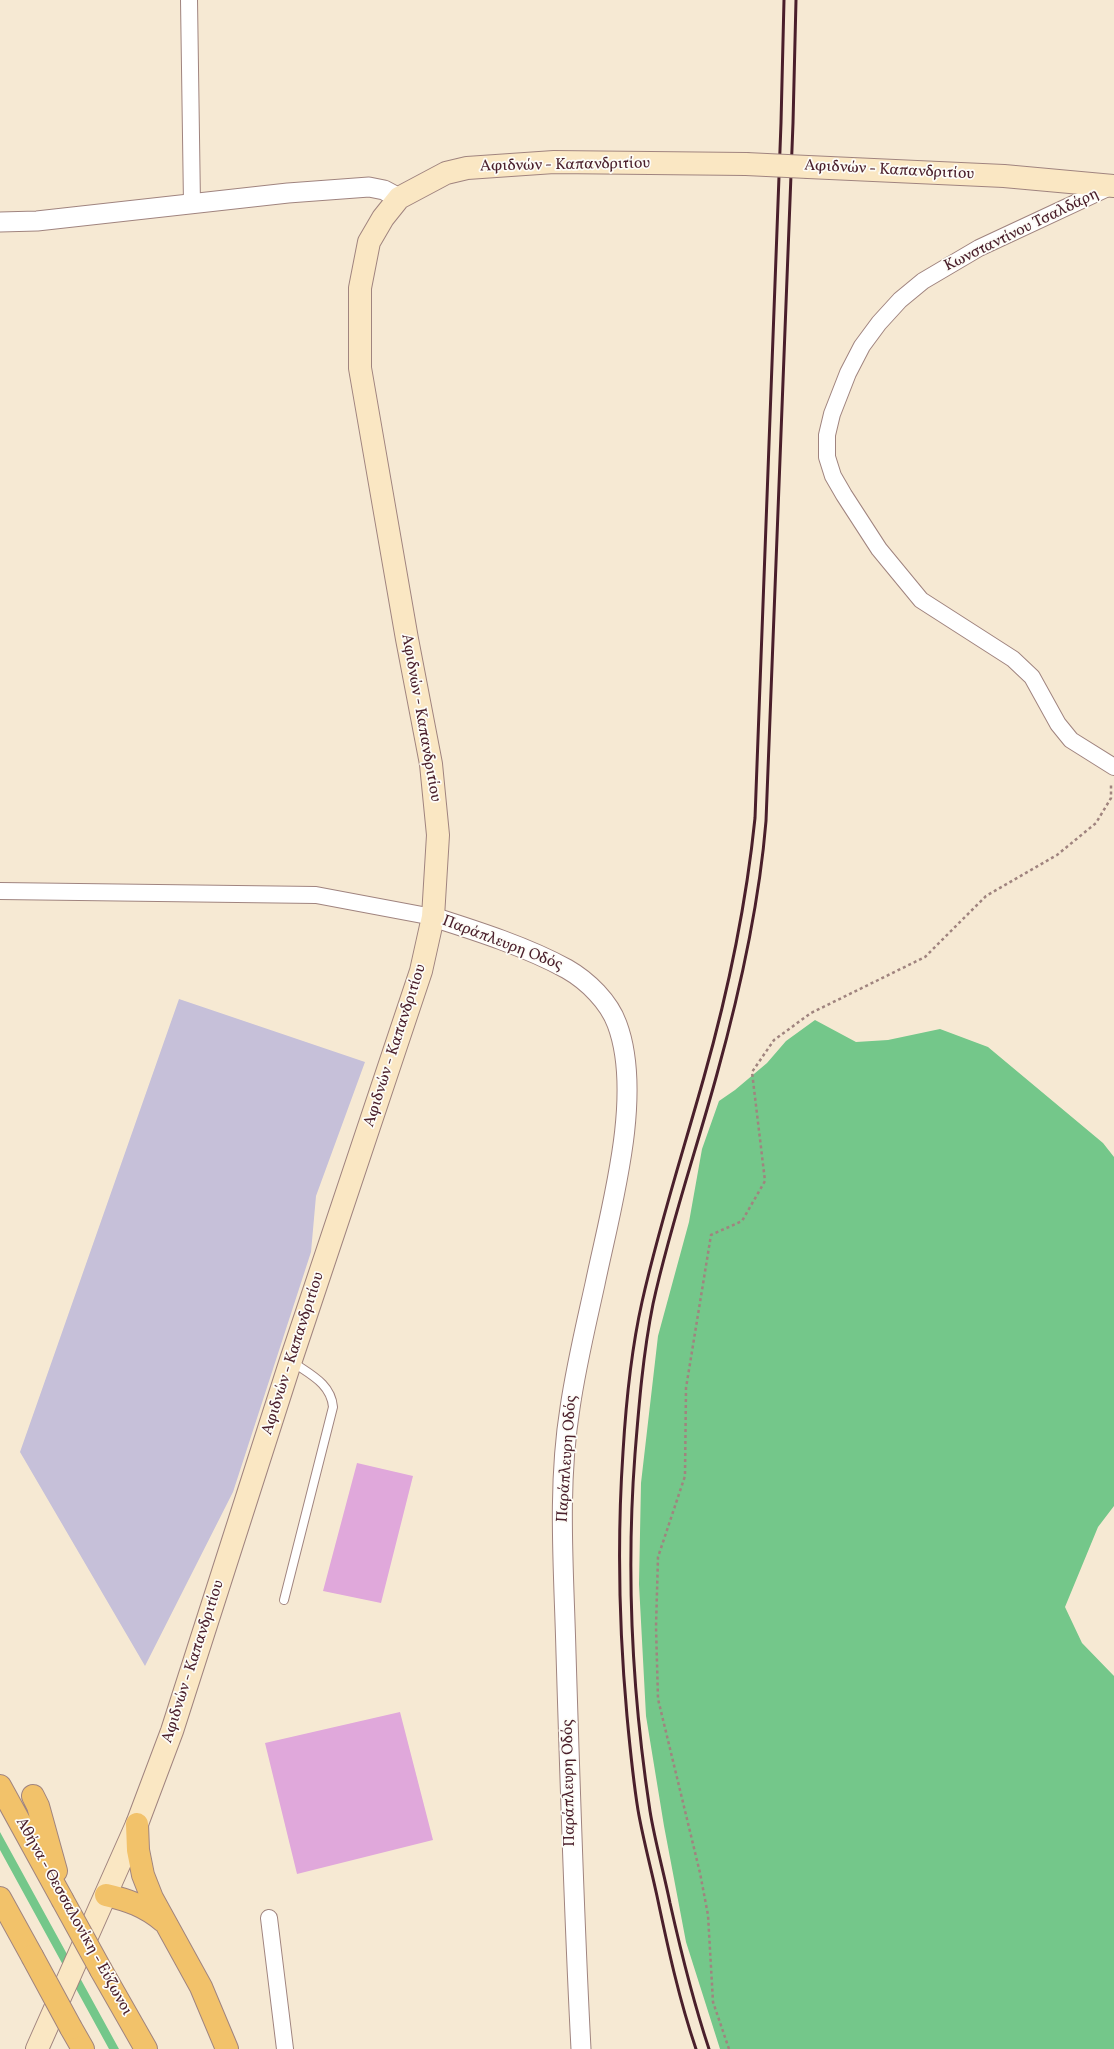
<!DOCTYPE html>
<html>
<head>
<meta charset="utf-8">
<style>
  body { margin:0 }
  canvas { display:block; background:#f6e9d3 }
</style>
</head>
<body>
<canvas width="1114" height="2049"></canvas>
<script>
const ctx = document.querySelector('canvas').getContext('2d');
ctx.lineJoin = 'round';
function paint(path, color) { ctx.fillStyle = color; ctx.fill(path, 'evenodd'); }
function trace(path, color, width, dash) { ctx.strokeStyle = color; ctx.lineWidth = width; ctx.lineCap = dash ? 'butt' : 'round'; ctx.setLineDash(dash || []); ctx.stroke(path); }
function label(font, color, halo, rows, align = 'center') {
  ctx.font = font + ' Vollkorn,serif'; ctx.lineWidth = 3.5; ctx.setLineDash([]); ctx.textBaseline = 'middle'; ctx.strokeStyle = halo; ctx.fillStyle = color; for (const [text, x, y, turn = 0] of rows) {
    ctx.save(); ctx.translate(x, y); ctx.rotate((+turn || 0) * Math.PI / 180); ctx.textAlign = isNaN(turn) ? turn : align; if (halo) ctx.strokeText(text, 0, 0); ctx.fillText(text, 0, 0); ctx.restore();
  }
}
const industrial = new Path2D(`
  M 179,999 L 365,1062 L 316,1196 L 311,1252 L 233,1492 L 145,1666 L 20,1452 Z`);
const green = new Path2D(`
  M 815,1020 L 856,1042 L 888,1040 L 940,1029 L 988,1047 L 1103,1143 L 1114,1157 L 1114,1506 L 1098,1527 L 1065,1607 L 1082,1643 L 1114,1676 L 1114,2049 L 720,2049 L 686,1942 L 664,1826 L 646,1716 L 639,1584 L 641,1483 L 658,1336 L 689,1222 L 702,1149 L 719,1101 L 735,1090 L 767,1063 L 786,1041 Z
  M 0,1832 L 119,2049 L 109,2049 L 0,1850 Z`);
const building = new Path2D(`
  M 357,1463 L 413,1476 L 381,1603 L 323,1591 Z
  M 400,1712 L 433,1840 L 297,1874 L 265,1743 Z`);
const path = new Path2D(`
  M 729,2049 L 713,2002 L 708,1915 L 700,1873 L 658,1699 L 656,1627 L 658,1557 L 685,1476 L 686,1388 L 711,1235 L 742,1221 L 765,1181 L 752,1072 L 774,1040 L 811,1013 L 925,957 L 986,896 L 1057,855 L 1096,823 L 1111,798 L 1111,783`);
const service = new Path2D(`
  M 284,1600 L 333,1407 C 331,1383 309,1374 291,1361`);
const minor = new Path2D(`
  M 189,0 L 192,204
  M 1112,186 L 979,248 L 923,281 L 900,300 L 879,323 L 862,346 L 848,373 L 832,414 L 827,435 L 827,457 L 833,476 L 844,495 L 879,549 L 921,600 L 1013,659 L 1032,677 L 1058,724 L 1071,740 L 1114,767
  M 0,891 L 316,895 L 433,917
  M 269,1918 L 285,2049`);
const tertiary = new Path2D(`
  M 0,222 L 37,221 L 288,193 L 369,187 L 384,190 L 399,198
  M 433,917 C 477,931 527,947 567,969 C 588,981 609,1002 617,1024 C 644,1096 610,1211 595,1284 C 586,1325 576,1366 570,1408 C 557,1488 564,1572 566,1653 C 570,1785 574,1917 581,2049`);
const secondary = new Path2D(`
  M 808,167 L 1004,176 L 1114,186
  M 37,2049 L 137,1824 L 172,1731 L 291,1360 L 421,971 L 433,917 L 438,835 L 431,764 L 407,639 L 360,368 L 360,288 L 369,242 L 383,218 L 399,198 L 446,173 L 467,168 L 554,162 L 746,164`);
const motorway = new Path2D(`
  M 0,1786 L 62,1899
  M 33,1796 L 38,1806 L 56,1871
  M 137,1824 L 138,1850 L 143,1875 L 152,1898 L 201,1987 L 227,2049
  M 106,1895 C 128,1900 145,1906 163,1921
  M 0,1898 L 32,1956
  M 101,1970 L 146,2049
  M 71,2028 L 83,2049`);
const rail = new Path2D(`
  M 696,2049 C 679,1999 668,1948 657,1896 C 651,1868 643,1839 638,1810 C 633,1779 630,1748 627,1716 C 619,1628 617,1541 623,1452 C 626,1402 631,1351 642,1302 C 659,1226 683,1152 704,1077 C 728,992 746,906 755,818 L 781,123 L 784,0
  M 709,2049 C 693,2001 681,1952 670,1903 C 664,1873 655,1842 650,1811 C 632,1693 626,1573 635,1454 C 639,1404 643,1354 653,1304 C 670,1226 696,1151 717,1074 C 740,991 759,907 766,821 L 793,123 L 796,0`);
const secondaryBridge = new Path2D(`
  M 746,164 L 808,167`);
const motorwayBridge = new Path2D(`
  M 62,1899 L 101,1970
  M 32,1956 L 71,2028`);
const streetNames = [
  ["Αφιδνών - Καπανδριτίου",565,166,-1],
  ["Αφιδνών - Καπανδριτίου",889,171,3],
  ["Κωνσταντίνου Τσαλδάρη",1022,231,-26],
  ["Αφιδνών - Καπανδριτίου",420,718,80],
  ["Παράπλευρη Οδός",502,944,21],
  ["Αφιδνών - Καπανδριτίου",396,1046,-72],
  ["Αφιδνών - Καπανδριτίου",294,1354,-72],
  ["Παράπλευρη Οδός",568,1459,-86],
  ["Αφιδνών - Καπανδριτίου",194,1662,-72],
  ["Παράπλευρη Οδός",570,1783,-91],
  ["Αθήνα - Θεσσαλονίκη - Εύζωνοι",73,1917,61]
];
paint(industrial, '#c6c0d9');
paint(green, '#74c78a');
paint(building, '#e0a8db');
trace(service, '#a0847f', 10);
trace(minor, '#a0847f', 18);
trace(tertiary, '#a0847f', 21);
trace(secondary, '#a0847f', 24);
trace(motorway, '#a0847f', 24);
trace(path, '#a0847f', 2.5, [3, 3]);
trace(service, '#fff', 8);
trace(minor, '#fff', 16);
trace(tertiary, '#fff', 19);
trace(secondary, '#fae7c3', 22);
trace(motorway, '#f2c26a', 22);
trace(rail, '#4a1f2b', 3);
trace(secondaryBridge, '#a0847f', 24, []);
trace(motorwayBridge, '#a0847f', 24, []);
trace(secondaryBridge, '#fae7c3', 22);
trace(motorwayBridge, '#f2c26a', 22);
label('16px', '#4a1f2b', '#fdfcf7', streetNames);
</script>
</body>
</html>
